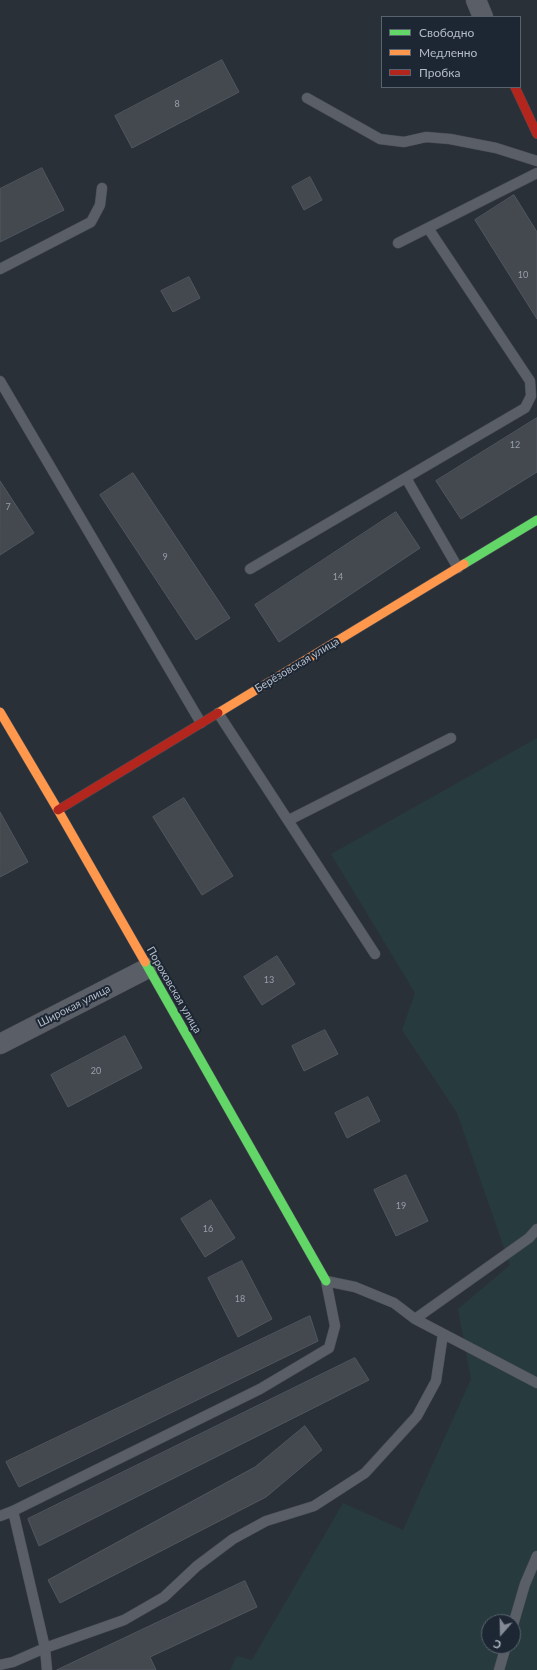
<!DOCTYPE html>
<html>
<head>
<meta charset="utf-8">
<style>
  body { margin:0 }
  #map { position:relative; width:537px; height:1670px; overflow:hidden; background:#2a3038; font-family:Lato,sans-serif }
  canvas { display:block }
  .legend { position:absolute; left:381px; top:16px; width:140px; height:72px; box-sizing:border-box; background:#1d2633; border:1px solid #59626f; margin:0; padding:5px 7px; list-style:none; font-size:12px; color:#b4bcc9 }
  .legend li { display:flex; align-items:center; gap:8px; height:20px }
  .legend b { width:20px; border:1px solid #59626f }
  .north { position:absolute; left:481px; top:1614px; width:40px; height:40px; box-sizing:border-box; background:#1d2633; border:1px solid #59626f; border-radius:50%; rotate:200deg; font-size:11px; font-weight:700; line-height:16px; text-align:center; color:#b4bcc9 }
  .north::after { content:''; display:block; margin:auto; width:14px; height:18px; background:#848b96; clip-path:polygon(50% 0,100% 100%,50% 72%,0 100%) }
</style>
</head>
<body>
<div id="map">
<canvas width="537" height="1670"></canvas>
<ul class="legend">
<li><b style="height:5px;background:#63d668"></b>Свободно</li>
<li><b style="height:5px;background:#ff974d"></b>Медленно</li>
<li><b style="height:5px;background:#b3261e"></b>Пробка</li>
</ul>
<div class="north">С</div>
</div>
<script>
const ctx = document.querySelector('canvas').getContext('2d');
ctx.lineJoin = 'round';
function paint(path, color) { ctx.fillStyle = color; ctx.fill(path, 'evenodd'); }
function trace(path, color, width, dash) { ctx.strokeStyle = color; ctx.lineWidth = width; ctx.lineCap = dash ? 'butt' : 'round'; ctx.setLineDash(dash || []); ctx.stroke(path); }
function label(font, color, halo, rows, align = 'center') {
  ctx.font = font + ' Lato,sans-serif'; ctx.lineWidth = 4; ctx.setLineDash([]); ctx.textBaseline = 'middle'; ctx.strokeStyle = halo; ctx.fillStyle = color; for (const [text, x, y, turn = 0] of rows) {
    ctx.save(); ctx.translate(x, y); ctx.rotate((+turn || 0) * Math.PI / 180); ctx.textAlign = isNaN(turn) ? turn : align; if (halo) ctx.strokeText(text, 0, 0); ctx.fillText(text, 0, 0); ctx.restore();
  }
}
const green = new Path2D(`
  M 537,738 L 537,1670 L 230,1670 L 237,1656 L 252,1660 L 343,1503 L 403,1530 L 471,1379 L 458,1309 L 510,1265 L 457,1113 L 402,1030 L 415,993 L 331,854 ZM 489,1622 L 513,1622 L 513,1646 L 489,1646 Z`);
const building = new Path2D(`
  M 222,60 L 239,92 L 132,148 L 115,116 Z
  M 42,168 L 64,210 L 0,242 L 0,189 Z
  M 310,177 L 322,200 L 304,210 L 292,187 Z
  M 514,195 L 537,232 L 537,319 L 475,220 Z
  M 189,277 L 200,298 L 173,312 L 161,291 Z
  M 537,418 L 537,472 L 461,519 L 436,481 Z
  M 133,473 L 230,618 L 196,640 L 100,495 Z
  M 0,481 L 34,533 L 0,555 Z
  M 396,512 L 420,548 L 279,642 L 255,605 Z
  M 184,798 L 233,876 L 202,895 L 153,817 Z
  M 0,812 L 28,862 L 0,877 Z
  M 277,956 L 295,984 L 262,1005 L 244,977 Z
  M 325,1030 L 338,1054 L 304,1071 L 292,1046 Z
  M 125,1036 L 142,1068 L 68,1107 L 51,1075 Z
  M 368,1097 L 380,1121 L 347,1138 L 335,1113 Z
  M 406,1175 L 428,1221 L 396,1236 L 374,1190 Z
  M 211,1200 L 235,1238 L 205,1257 L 181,1219 Z
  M 242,1261 L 272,1319 L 238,1337 L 208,1278 Z
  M 310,1316 L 318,1341 L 19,1487 L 6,1462 Z
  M 355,1358 L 369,1380 L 39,1546 L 28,1519 Z
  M 305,1426 L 322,1450 L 266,1497 L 60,1603 L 48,1580 L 255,1467 Z
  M 245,1581 L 257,1607 L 150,1657 L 156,1670 L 57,1670 Z`);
const lane = new Path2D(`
  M 307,98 L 380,139 L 404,142 L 426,137 L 450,139 L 496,148 L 537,161
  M 398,243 L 537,173
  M 0,269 L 91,222 L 100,205 L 102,188
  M 0,381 L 201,723
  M 406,478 L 458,568
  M 250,569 L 525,408 L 531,396 L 530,381 L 428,228
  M 218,713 L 375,954
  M 289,820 L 451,738
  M 415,1319 L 529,1238 L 537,1229
  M 13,1511 L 45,1648 L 47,1670
  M 0,1516 L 13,1511 L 260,1389 L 329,1348 L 335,1326 L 326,1281 L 355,1287 L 394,1303 L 415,1319 L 537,1383
  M 513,1625 L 525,1584 L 537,1556
  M 0,1665 L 13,1662 L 45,1648 L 124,1620 L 164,1597 L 197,1566 L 233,1539 L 266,1521 L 314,1506 L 365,1473 L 417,1416 L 436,1381 L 443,1334
  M 499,1670 L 506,1646`);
const street = new Path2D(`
  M 476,0 L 483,17
  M 0,1044 L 148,968`);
const fast = new Path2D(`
  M 464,564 L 537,520
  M 145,962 L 326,1281`);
const slow = new Path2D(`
  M 0,712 L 58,810 L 145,962
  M 218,713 L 464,564`);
const jam = new Path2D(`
  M 515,87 L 537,134
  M 58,810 L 218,713`);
const numberNames = [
  ["8",177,104],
  ["10",523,275],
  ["12",515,445],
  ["7",8,507],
  ["9",165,557],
  ["14",338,577],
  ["13",269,980],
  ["20",96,1071],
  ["19",401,1206],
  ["16",208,1229],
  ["18",240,1299]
];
const streetNames = [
  ["Берёзовская улица",297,665,-31],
  ["Пороховская улица",174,990,60],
  ["Широкая улица",74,1006,-27]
];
paint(green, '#273a3e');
paint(building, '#444950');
trace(building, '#52575f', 1);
trace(lane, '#484c53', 11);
trace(street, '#484c53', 21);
trace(fast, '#484c53', 10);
trace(slow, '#484c53', 10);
trace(jam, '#484c53', 10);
trace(lane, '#5a5e66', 10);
trace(street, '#5a5e66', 20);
trace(fast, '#63d668', 9);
trace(slow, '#ff974d', 9);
trace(jam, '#b3261e', 9);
label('9px', '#989fab', null, numberNames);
label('11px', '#b4bcc9', '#1d2633', streetNames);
</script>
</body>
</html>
